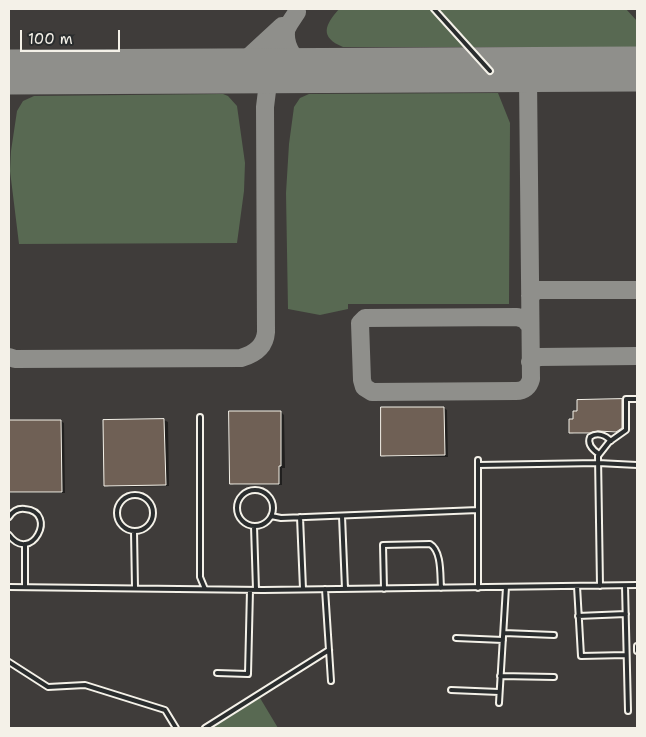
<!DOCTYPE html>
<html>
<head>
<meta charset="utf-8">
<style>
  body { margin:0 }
  #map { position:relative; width:646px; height:737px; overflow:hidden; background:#2a2d2e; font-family:"Shantell Sans",sans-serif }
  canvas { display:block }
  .frame { position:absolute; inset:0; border:10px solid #f4f1e8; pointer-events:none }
  .scale { position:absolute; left:20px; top:30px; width:100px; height:22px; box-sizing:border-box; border:2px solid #f4f1e8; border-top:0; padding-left:6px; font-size:15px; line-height:18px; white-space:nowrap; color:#f4f1e8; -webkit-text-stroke:4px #2a2d2e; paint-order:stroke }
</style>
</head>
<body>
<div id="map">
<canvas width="646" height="737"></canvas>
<div class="frame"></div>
<div class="scale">100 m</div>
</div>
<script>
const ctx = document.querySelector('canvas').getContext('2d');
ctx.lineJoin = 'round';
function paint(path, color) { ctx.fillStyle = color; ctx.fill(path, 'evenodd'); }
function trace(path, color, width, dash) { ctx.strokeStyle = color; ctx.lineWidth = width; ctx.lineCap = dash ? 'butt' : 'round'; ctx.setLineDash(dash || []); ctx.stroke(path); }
const built = new Path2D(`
  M 9,9 L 637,9 L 637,728 L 9,728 Z`);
const green = new Path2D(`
  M 339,9 L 431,9 L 465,47 L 343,47 C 319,37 325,25 339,9 Z
  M 438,9 L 626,9 L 637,21 L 637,47 L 473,47 Z
  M 498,93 L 510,123 L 509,304 L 348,304 L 348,309 L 320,315 L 288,309 L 286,193 L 289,144 L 294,107 L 300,98 L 309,94 Z
  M 223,94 L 228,96 L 237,106 L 245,163 L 244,191 L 237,243 L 19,244 L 10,171 L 11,151 L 17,111 L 23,101 L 34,96 Z
  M 260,698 L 278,728 L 212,728 Z`);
const shadow = new Path2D(`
  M 622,400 L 625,402 L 626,430 L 621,434 L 603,432 L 594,434 L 574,434 L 571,432 Z
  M 444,408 L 447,410 L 448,457 L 386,457 L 383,455 Z
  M 281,412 L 284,415 L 285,468 L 282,468 L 282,485 L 234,485 L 231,483 Z
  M 164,420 L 168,422 L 169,486 L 109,487 L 106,485 L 104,421 Z
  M 9,421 L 61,421 L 64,423 L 65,493 L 9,493 Z`);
const taxiway = new Path2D(`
  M 287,26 C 282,45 294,60 309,71
  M 224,72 L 243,62 L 282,26
  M 530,296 L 537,290 L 637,290
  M 530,326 L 524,319 L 517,317 L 365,318 L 360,323 L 362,380 L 364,387 L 372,392 L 516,391 C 524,391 529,387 531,379 L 528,77 L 535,70
  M 9,357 L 15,359 L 241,358 C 255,354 265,346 266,332 L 265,107 C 269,70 275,43 297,12
  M 530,362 L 538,357 L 637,356`);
const runway = new Path2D(`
  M 9,72 L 637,69`);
const building = new Path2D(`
  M 622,399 L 622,428 L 616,432 L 598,431 L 590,433 L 569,433 L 569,419 L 573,419 L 573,411 L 577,411 L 577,400 Z
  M 381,407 L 444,407 L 445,455 L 381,456 Z
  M 229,411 L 281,411 L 281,466 L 279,466 L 279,484 L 230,484 Z
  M 164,419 L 166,485 L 104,486 L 103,420 Z
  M 9,420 L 61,420 L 62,492 L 9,492 Z`);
const service = new Path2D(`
  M 434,9 L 490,71
  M 200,417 L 200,577 L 205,589
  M 599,454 C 593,450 587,444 590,437 C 597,432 605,435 611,441
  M 478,465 L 598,463 L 637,465
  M237 508a18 18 0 1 1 36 0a18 18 0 1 1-36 0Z
  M117 513a18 18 0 1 1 36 0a18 18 0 1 1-36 0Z
  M 271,516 L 281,518 L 478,510
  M 342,516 L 345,589
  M 9,517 C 13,511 18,508 25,509 C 59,512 31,565 9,535
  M 300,517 L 303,589
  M 254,526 L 256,590
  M 134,531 L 135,588
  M 577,586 L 581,656 L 626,655
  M 600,586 L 598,456 L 609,442 L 626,430 L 626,399 L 637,399
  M 625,586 L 628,711
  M 9,587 L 263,590 L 637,585
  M 25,587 L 25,544
  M 478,588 L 478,460
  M 325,589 L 331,681
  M 384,589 L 383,545 L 430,544 C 442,551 440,575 441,588
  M 578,616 L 626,614
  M 504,633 L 554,635
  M 456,638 L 503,640
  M 637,646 L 637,651
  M 9,662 L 48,687 L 85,685 L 165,710 L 176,728
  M 217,673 L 248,674 L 250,590
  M 500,676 L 554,677
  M 451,690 L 499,692
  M 499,703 L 506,587
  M 205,728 L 329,650`);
paint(built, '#3f3c3a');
paint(green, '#586952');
paint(shadow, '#0007');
trace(taxiway, '#8f8f8b', 18);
trace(runway, '#8f8f8b', 45);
paint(building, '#6f6055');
trace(building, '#f4f1e8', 1);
trace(service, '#f4f1e8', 8);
trace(service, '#2a2d2e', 4);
</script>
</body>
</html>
